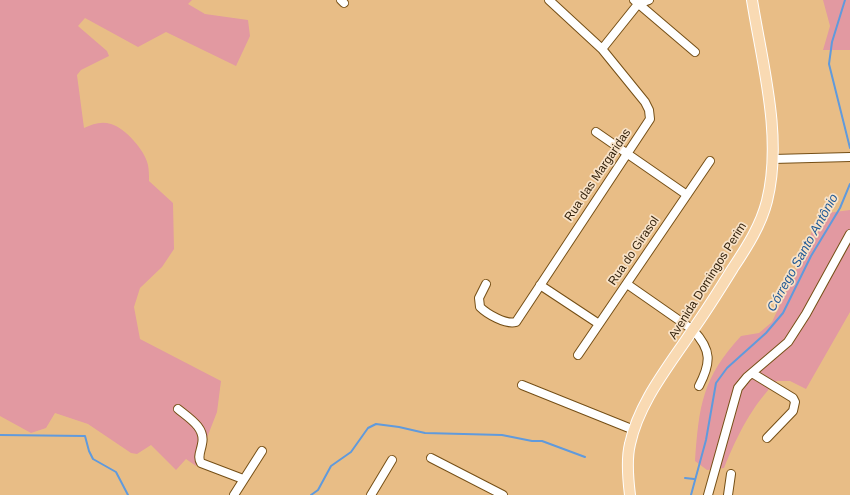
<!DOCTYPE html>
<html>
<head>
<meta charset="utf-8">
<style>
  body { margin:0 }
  canvas { display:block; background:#e8bd86 }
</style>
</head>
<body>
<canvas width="850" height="495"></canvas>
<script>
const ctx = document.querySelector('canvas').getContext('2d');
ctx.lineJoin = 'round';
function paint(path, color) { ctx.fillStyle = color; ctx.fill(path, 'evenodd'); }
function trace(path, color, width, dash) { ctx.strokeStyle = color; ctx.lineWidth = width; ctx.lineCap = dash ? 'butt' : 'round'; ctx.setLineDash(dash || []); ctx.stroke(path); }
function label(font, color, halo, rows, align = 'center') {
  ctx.font = font + ' Helvetica,sans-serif'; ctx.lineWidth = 3.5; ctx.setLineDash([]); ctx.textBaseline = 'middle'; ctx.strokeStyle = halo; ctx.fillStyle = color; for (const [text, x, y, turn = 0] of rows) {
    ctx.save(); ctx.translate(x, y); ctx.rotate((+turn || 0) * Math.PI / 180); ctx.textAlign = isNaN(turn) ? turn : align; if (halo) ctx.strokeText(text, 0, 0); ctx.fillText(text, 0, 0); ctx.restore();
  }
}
const green = new Path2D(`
  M 0,0 L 192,0 L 188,4 L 205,14 L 248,20 L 250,36 L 236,66 L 166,32 L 138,47 L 85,18 L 78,26 L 107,51 L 109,56 L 81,70 L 77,75 L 84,128 C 93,124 101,121 111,124 C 125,128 145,150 148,165 C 149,170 149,176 149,181 L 173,203 L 174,249 L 162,267 L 140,288 L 134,307 L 140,339 L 221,381 L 217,412 L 196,466 L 186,459 L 176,470 L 151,445 L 137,454 L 131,453 L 88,424 L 55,413 L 46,428 L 31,433 L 0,416 Z
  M 823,0 L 850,0 L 850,50 L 823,50 L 830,26 Z
  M 850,210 L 850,312 L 806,389 L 790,381 L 777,381 C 752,405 737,436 724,468 L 707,470 L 695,461 C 699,406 702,378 741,336 L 759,333 L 772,322 L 808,245 L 814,223 L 827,213 Z`);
const stream = new Path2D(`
  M 845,0 L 832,42 L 829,64 L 850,148
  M 0,435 L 85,436 L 89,451 L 93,459 L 116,472 L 128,495
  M 685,478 L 694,479
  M 311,495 L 318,490 L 331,466 L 351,452 L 368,428 L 376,424 L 399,427 L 425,433 L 502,435 L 532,441 L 542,441 L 585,457
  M 691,495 L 706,440 L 716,383 L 727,368 L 766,333 L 783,313 L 811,256 L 840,208 L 850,184`);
const minor = new Path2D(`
  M 341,0 L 344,3
  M 634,0 L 695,52
  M 602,49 L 638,4 L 649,0
  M 596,132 L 687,195
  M 773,159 L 850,157
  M 486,284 L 479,298 L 480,307 C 487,314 506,325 516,322 L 650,119 L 649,110 L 645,102 L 602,49 L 549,0
  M 627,284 L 693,330 C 712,350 711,363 699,386
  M 540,285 L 599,324
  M 578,355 L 710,161
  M 752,373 L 793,398 L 795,402 L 793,411 L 767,438
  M 522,385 L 634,430
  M 178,409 C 189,418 206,428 202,444 C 201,451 197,457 201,463 L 243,479
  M 431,458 L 503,495
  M 234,495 L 262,451
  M 371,495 L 392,460
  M 708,495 L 738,388 L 747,377 L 788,342 L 806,314 L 850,234
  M 728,495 L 731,474`);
const major = new Path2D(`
  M 630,495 C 628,479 626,460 630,444 C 639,402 669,366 692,331 C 707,310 720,289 733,268 C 747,247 761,225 767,201 C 783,137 762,63 752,0`);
const streetNames = [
  ["Rua das Margaridas",598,175,-56],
  ["Rua do Girasol",634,251,-56],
  ["Avenida Domingos Perim",708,281,-58]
];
const waterNames = [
  ["Córrego Santo Antônio",803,253,-61]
];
paint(green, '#e299a1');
trace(stream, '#609adc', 2);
trace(minor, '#754f16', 10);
trace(major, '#fff', 12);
trace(minor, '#fff', 8);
trace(major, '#f9dab3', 10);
label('12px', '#35240e', '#f8e2c7', streetNames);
label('italic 13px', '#1e5996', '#f8e2c7', waterNames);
</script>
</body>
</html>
